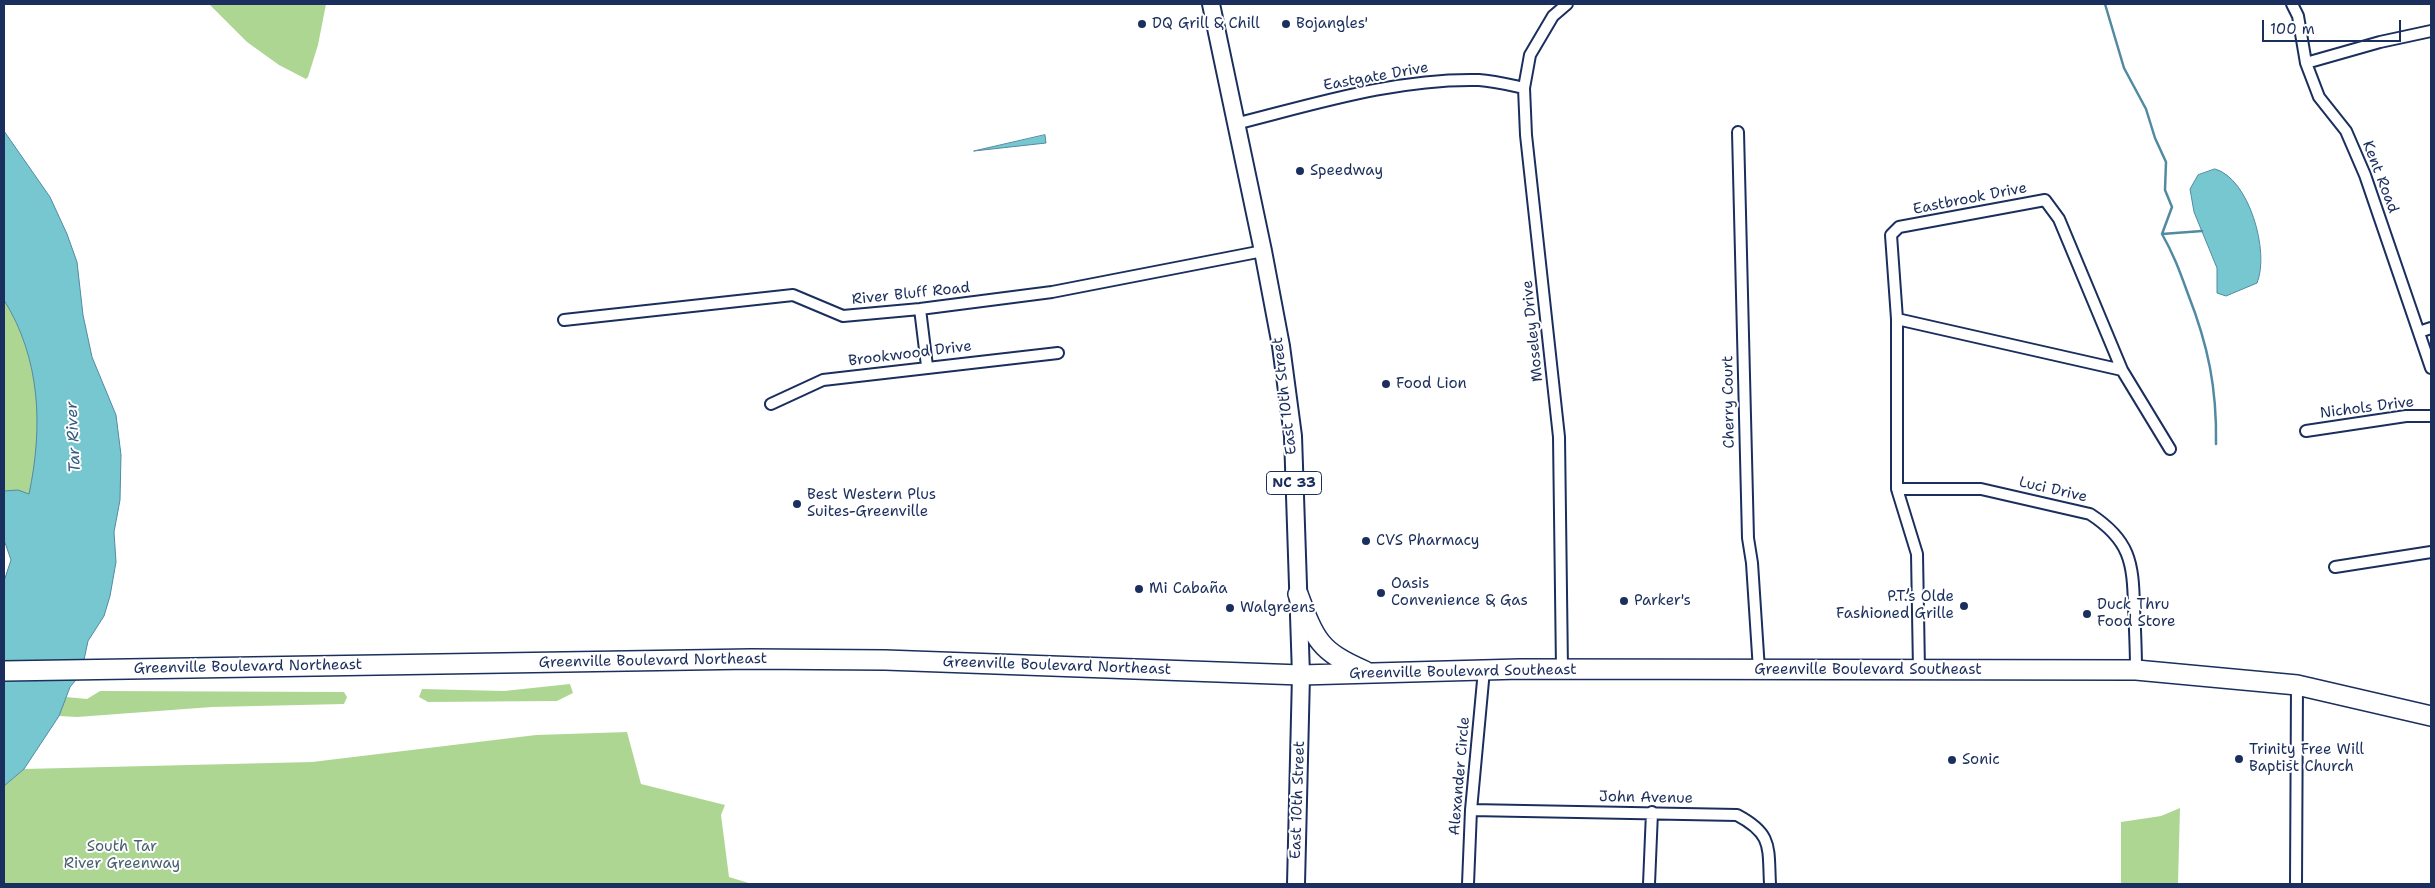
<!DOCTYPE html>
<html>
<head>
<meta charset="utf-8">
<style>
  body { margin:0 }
  #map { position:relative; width:2435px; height:888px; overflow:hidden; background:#fff; font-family:"Shantell Sans",sans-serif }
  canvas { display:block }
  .frame { position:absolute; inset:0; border:5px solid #1b2f5e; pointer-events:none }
  .scale { position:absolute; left:2262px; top:20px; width:139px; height:22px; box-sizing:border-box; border:2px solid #1b2f5e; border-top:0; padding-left:6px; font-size:15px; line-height:18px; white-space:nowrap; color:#1b2f5e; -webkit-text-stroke:4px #fff; paint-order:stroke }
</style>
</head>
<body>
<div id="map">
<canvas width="2435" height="888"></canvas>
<div class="frame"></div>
<div class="scale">100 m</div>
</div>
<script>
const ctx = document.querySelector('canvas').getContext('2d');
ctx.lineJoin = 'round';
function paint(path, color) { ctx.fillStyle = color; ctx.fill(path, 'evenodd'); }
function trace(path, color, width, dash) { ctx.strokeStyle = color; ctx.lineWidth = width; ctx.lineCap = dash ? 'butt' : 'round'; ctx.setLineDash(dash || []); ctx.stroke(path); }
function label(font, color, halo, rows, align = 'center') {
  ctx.font = font + ' "Shantell Sans",sans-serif'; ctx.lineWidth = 4; ctx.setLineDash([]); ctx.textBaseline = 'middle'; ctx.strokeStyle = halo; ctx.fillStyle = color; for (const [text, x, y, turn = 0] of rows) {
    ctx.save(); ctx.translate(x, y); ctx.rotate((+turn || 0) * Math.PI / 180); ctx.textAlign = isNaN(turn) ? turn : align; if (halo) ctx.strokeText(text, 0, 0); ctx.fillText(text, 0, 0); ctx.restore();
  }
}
const green = new Path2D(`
  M 209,4 L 326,4 L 318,45 L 308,77 L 306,79 L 279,65 L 247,42 Z
  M 4,300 C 39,355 47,430 30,492 C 25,508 12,525 4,539 Z
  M 570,684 L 573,693 L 557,701 L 428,702 L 419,697 L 422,689 L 504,691 Z
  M 100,691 L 344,692 L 347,697 L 344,704 L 212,707 L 77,717 L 59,716 L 66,697 L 87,699 Z
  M 627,732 L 641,784 L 725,805 L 721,815 L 729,877 L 752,884 L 4,884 L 4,786 L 24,769 L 312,762 L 536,735 Z
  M 2180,808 L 2178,884 L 2121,884 L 2121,822 L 2161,816 Z`);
const water = new Path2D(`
  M 4,131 L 50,197 L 67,234 L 77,262 L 83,315 L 92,357 L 116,415 L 121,455 L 120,500 L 114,532 L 116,562 L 110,596 L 104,616 L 88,641 L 81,674 L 70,687 L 59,716 L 24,769 L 4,786 L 4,581 L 11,560 L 4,540 L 4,491 L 18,490 L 29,494 C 43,428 41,359 4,300 Z
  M 1045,135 L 1046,143 L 974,151 Z
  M 2215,169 C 2249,178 2270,252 2257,283 L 2226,296 L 2217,293 L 2217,268 L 2194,212 L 2190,189 L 2198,175 Z`);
const stream = new Path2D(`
  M 2105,4 L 2124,68 L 2146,109 L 2155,138 L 2166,162 L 2165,190 L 2172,207 L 2162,234
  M 2162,234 C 2174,255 2180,272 2188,294 C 2208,345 2217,388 2216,444
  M 2162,234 L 2202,231`);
const street = new Path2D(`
  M 2292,4 L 2298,16 L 2306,63 L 2319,97 L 2346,131 L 2365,175 L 2431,368
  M 2306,63 L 2380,42 L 2431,31
  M 1235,124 C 1315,104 1396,78 1479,80 C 1494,81 1510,85 1524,88
  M 1738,132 L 1748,538 L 1752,563 L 1759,670
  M 920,309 L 927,366
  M 1897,319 L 1897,489 L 1917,554 L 1919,670
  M 564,320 L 793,295 L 843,316 L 920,309 L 1052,292 L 1263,251
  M 2419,332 L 2431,328
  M 2122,370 L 2059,219 L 2045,200 L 1899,227 L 1891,235 L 1897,319 L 2122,370 L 2170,449
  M 771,404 L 823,380 L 1058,353
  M 2306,431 L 2406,416 L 2431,416
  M 1897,489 L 1981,489 L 2090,514 C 2130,540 2133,562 2134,607 C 2135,628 2136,649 2136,670
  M 2335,567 L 2431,552
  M 1562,669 L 1559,437 L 1526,135 L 1524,88 L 1530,55 L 1553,16 L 1567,4
  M 1471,810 L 1737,815 C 1773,834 1768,847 1770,884
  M 1468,884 L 1471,810 L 1484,670
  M 1649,884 L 1652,812
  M 2296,884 L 2297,685`);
const primary = new Path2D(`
  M 1211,4 L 1263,251 L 1281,346 L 1293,436 L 1301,675 L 1296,884`);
const highway = new Path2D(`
  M 1298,594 C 1315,640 1319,651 1365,671
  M 4,671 L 751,659 L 885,660 L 1301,675 L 1520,669 L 2136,670 L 2297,685 L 2431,716`);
const markers = [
  [1142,24,5,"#1b2f5e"],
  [1286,24,5,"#1b2f5e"],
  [1300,171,5,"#1b2f5e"],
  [1386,384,5,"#1b2f5e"],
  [797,504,5,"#1b2f5e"],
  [1366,541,5,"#1b2f5e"],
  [1139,589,5,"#1b2f5e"],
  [1381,593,5,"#1b2f5e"],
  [1624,601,5,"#1b2f5e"],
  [1964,606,5,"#1b2f5e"],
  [1230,608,5,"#1b2f5e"],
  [2087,614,5,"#1b2f5e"],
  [2239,759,5,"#1b2f5e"],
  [1952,760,5,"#1b2f5e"]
];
const shields = [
  [1294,483,55]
];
const shieldNames = [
  ["NC 33",1294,483]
];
const poiNames = [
  ["DQ Grill & Chill",1152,24],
  ["Bojangles'",1296,24],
  ["Speedway",1310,171],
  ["Food Lion",1396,384],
  ["Best Western Plus",807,495],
  ["Suites-Greenville",807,512],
  ["CVS Pharmacy",1376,541],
  ["Oasis",1391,584],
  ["Convenience & Gas",1391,601],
  ["Mi Cabaña",1149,589],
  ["P.T.’s Olde",1954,597,"right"],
  ["Fashioned Grille",1954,614,"right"],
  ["Parker's",1634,601],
  ["Duck Thru",2097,605],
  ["Food Store",2097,622],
  ["Walgreens",1240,608],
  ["Trinity Free Will",2249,750],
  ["Baptist Church",2249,767],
  ["Sonic",1962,760]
];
const streetNames = [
  ["Eastgate Drive",1376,77,-10],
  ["Kent Road",2380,177,69],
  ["Eastbrook Drive",1970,199,-11],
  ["River Bluff Road",911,294,-6],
  ["Moseley Drive",1533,331,-96],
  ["Brookwood Drive",910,354,-7],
  ["East 10th Street",1285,396,-97],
  ["Cherry Court",1729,402,-91],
  ["Nichols Drive",2367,408,-7],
  ["Luci Drive",2053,490,13],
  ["Greenville Boulevard Northeast",653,661,-1],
  ["Greenville Boulevard Northeast",1057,666,2],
  ["Greenville Boulevard Northeast",248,667,-1],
  ["Greenville Boulevard Southeast",1868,670],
  ["Greenville Boulevard Southeast",1463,672,-1],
  ["Alexander Circle",1460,776,-85],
  ["John Avenue",1646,798,1],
  ["East 10th Street",1298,800,-88]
];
const parkNames = [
  ["South Tar",122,847],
  ["River Greenway",122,864]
];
const waterNames = [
  ["Tar River",74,437,-93]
];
paint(green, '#aed693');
paint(water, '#76c7cf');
trace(water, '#528aa2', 1);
trace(stream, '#528aa2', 2.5);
trace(street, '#1b2f5e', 14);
trace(primary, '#1b2f5e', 20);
trace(highway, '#1b2f5e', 22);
trace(street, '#fff', 10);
trace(primary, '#fff', 16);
trace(highway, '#fff', 19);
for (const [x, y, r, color] of markers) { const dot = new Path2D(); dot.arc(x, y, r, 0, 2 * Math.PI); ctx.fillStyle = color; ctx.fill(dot); trace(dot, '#fff', 2); }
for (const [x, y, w] of shields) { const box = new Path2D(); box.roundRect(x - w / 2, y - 11.5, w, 23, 4); ctx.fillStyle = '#fff'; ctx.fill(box); trace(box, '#1b2f5e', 1); }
label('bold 14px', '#1b2f5e', null, shieldNames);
label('15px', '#1b2f5e', '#fff', poiNames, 'left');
label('15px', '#1b2f5e', '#fff', streetNames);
label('15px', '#47616e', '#fff', parkNames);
label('italic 16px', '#365d80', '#fff', waterNames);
</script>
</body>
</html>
